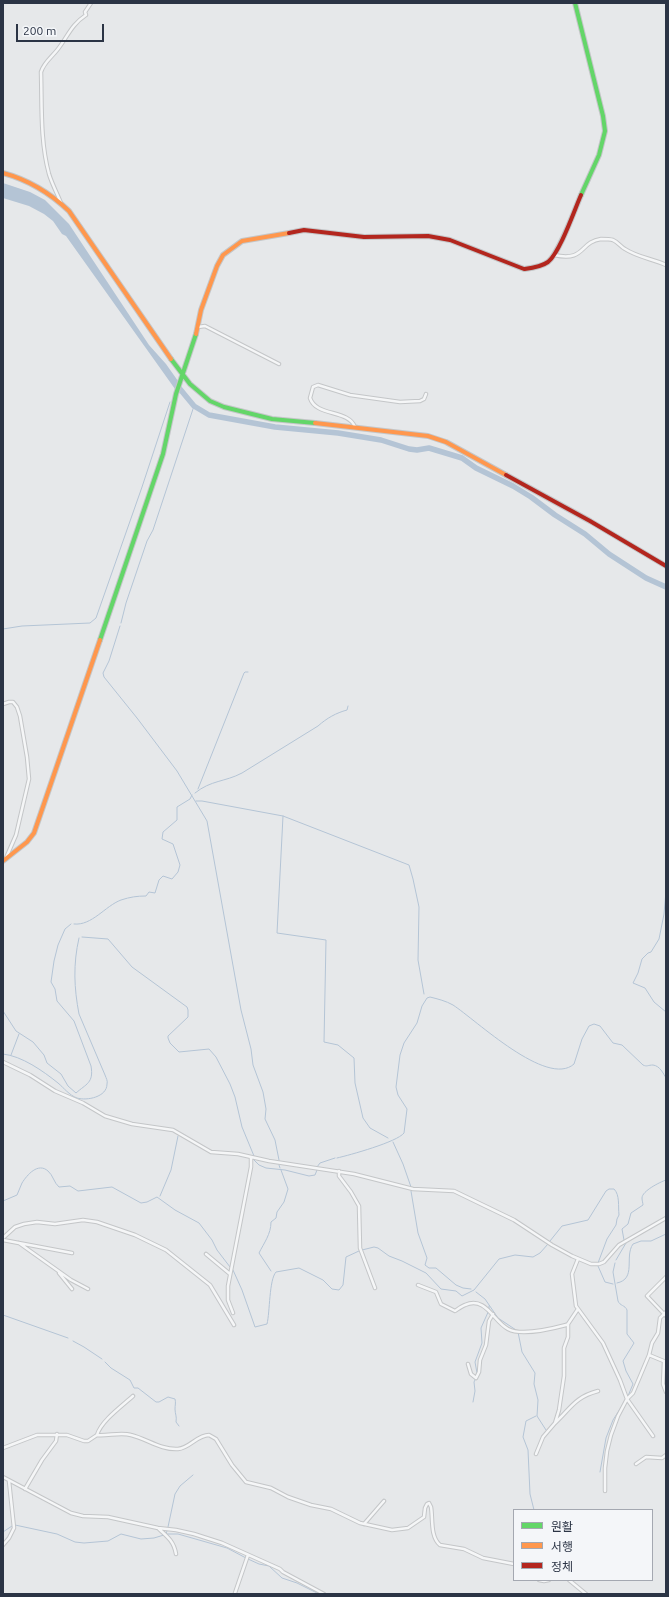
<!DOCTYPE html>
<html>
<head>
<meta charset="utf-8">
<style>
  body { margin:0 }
  #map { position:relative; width:669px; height:1597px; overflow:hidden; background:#e6e8ea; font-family:Ubuntu,"Noto Sans KR",sans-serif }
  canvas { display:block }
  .frame { position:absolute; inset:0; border:4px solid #2b3445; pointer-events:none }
  .legend { position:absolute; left:513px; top:1509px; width:140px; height:72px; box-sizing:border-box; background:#f4f6f9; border:1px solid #a4a8b1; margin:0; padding:5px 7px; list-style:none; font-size:12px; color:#2b3445 }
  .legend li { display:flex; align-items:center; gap:8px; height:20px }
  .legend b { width:20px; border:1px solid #a4a8b1 }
  .scale { position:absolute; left:16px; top:24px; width:88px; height:18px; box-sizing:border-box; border:2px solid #2b3445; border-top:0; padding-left:5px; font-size:12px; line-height:14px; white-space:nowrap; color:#2b3445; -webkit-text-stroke:3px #f4f6f9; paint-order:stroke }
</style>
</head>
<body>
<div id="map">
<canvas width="669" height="1597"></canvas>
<div class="frame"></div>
<ul class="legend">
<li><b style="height:5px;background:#63d668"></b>원활</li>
<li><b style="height:5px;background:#ff974d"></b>서행</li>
<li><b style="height:5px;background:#b3261e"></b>정체</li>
</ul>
<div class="scale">200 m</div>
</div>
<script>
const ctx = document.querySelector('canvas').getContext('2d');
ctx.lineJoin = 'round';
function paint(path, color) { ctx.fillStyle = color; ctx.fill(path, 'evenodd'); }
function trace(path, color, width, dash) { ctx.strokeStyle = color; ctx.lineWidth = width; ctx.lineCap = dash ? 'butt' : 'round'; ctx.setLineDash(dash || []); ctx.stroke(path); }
const water = new Path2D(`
  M 3,183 L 30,192 L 45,200 L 69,224 L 149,345 L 166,364 L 178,381 L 175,389 L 66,236 L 62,234 L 53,221 L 44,214 L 29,206 L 3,198 Z`);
const stream = new Path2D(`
  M 121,623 L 126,603 L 147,541 L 153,530 L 194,406
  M 120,626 L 109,661 L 103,673 L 104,677 L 137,718 L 177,771 L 207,821 L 241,1010 L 251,1049 L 253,1065 L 263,1092 L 266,1109 L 265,1119 L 275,1140 L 279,1160
  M 3,629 L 22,626 L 90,623 L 96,618 L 142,487 L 170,402
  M 198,789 L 244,673 L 245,672 L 248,672
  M 195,793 C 211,780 225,782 242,773 L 318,726 C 327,718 336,713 347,710 L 348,706
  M 196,801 L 202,801 L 283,816 L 409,865 L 413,879 L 419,907 L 418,960 L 424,994
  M 283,816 L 277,933 L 326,940 L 324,1042 L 338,1045 L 354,1058 L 355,1083 L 363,1118 L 370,1128 L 388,1138
  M 666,891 L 664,914 L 659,939 L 651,952 L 648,953 L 642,959 L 638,973 L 633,983 L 645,988 L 654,1002 L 666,1012
  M 74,924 C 92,926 105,906 121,900 C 130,897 137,896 146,896 L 149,892 L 155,893 L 159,880 L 163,876 L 172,879 L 178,872 L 180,865 L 173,844 L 162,839 L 163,832 L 177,820 L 177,807 L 190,799 L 192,795
  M 82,937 L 108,939 L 132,967 L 187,1007 L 188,1010 L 188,1017 L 168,1036 L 168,1038 L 170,1043 L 179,1052 L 209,1049 L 216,1057 L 230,1084 L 235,1097 L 242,1127 L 254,1156
  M 3,1011 L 16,1031 L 33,1042 L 44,1055 L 47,1063 L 61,1074 L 68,1086 L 76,1093 C 86,1084 94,1083 91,1066 L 74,1021 L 57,1001 L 55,989 L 51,982 L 54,961 L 58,945 L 65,929 L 71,924
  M 3,1054 C 22,1056 43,1071 58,1083 C 64,1088 69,1095 77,1098 C 87,1101 107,1097 107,1084 C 108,1081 106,1078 105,1075 L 79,1014 C 74,988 73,964 79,938
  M 11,1055 L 19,1034
  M 393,1142 L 403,1164 L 411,1187
  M 337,1158 C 350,1155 397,1142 404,1133 L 407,1109 L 398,1095 L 396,1087 L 400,1055 L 404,1043 L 417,1023 L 422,1006 L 427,998 L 430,997 C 438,999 446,1001 453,1005 C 476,1020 547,1088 574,1064 L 582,1039 L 589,1026 L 594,1024 L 600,1026 L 613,1043 L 622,1045 L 643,1065 C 647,1067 648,1065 653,1065 C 660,1066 663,1073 666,1078
  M 254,1160 L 259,1165 L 266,1168 L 285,1170 L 309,1176 L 315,1175 L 317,1170
  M 279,1165 L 280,1168
  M 317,1167 L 320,1163 L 335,1158
  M 411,1191 L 418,1233 L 427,1258 L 425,1265 L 429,1268 L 436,1268 L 456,1285 L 463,1288 L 471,1289
  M 160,1196 L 171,1170 L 178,1136
  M 3,1201 L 17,1195 C 19,1191 20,1187 22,1183 C 27,1175 38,1162 48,1171 C 53,1175 54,1183 59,1187 L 70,1186 L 78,1191 L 112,1187 L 141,1203 L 147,1202 L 157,1197 L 175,1210 L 199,1223 L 212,1240 L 217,1250 L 230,1267
  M 624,1240 L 622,1229 L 628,1224 L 631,1213 L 643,1205 C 643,1203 642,1201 642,1198 C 642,1191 660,1182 666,1180
  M 550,1241 L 562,1226 L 588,1220 L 606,1191 L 609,1189 L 614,1189 C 620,1195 618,1206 619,1215 L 617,1219 L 616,1225 L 607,1239 L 598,1263
  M 362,1250 L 374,1247 L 378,1248 L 389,1256 L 402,1261 L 426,1273 L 441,1289 L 456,1291 L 462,1296 L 474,1290 L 499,1259 L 515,1255 L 533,1257 L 540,1253 L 548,1244
  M 616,1260 L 626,1243
  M 615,1263 L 613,1272 L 618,1301 C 620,1306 625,1305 627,1310 L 627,1334 L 634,1343 L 623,1361 L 626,1371 L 633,1384 L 628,1396
  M 598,1266 L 605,1282 L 613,1284
  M 233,1270 L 242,1290 L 255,1327 L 267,1324 C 270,1312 269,1280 276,1272 L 299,1268 L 323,1280 L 332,1289 L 339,1290 L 343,1285 L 346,1257 L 359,1251
  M 271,1271 L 259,1253 C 264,1243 271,1234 271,1222 L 276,1218 L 277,1212 L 284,1202 L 288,1189 L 281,1170
  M 617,1283 C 637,1279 624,1257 633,1244 L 641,1241 L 651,1241 L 666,1234
  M 476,1292 L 485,1299 L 498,1318 L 516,1330
  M 3,1315 L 68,1338
  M 518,1332 L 522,1352 L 535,1373 L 534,1384 L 538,1400 L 537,1416 L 546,1430
  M 73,1341 L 84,1347 L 102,1359
  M 105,1362 L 111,1368 L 130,1380 L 134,1388 L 138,1388 L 156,1402 L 159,1402 L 168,1397 L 175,1399 C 176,1403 175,1405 175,1409 C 175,1414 177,1416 176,1422 L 179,1426
  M 477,1373 L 475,1362 L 482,1343 L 481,1328 L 489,1310 L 489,1306
  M 473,1402 L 475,1391 L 474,1382 L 476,1378
  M 600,1472 L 606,1438 L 613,1420 L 620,1409
  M 534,1510 L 530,1494 L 528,1450 L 523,1437 L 526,1421 L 536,1416
  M 15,1525 L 57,1534 L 75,1542 L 84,1543 L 108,1541 L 121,1534 L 141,1539 L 154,1538 L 164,1535
  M 168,1527 L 175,1494 L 180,1486 L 193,1475
  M 167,1531 L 166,1534 L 178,1534 L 227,1548 L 246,1558
  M 3,1532 L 12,1526
  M 248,1559 L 259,1564 L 269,1566 L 282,1578 L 297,1583 L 319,1594`);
const river = new Path2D(`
  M 175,383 L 194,406 L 209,415 L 275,427 L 338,433 L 381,440 L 409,449 L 417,450 L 429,448 L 462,458 L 476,468 L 513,486 L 531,497 L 555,515 L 585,534 L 609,554 L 646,578 L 666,587`);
const street = new Path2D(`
  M 61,203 C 57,193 52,184 49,174 C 40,141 42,105 41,72 C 44,62 52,57 58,49 C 68,36 71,25 86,15 L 85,12 L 91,3
  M 554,255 C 586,262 579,242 601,239 C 605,239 610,239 613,240 C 618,242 621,247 625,249 C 637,257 653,259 666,265
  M 198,327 L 205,326 L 279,364
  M 355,427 C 348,409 316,417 310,398 L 313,387 L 318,385 L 350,395 L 400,402 L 420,401 L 424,399 L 426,394
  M 3,704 L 9,702 L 13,702 L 17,707 L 20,716 L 27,757 L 29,779 L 16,835 L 6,858
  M 3,1062 L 30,1075 L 55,1091 L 83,1103 L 105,1116 L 132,1124 L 173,1130 L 211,1152 L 238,1154 L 269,1161 L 354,1174 L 413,1189 L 454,1191 L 514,1220 L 552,1245 L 572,1256 L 591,1264 L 599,1264 L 604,1262 L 619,1245 L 666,1218
  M 339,1171 L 339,1176 L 351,1192 L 359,1206 L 360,1248 L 375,1288
  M 3,1238 L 15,1227 L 24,1224 L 37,1222 L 55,1224 L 83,1220 L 97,1222 L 135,1235 L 166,1250 L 210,1285 L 234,1325
  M 3,1240 L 72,1253
  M 19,1243 L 71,1280 L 88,1289
  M 206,1254 L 230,1274
  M 578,1259 L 572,1274 L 576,1306 L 603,1343 L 620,1380 L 627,1399 L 653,1436
  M 59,1273 L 72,1289
  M 666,1277 L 647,1296 L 666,1316
  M 418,1285 L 436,1292 L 441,1304 L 455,1311 C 458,1309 462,1306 465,1305 C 486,1296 493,1321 508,1329 C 521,1336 551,1329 566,1325 L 568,1324 L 578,1309
  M 233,1313 L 228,1300 L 228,1286 L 251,1167 L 251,1157
  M 649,1355 L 652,1343 L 658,1333 L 660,1318 L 666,1312
  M 664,1362 L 663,1384 L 666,1392
  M 468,1364 L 471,1374 L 476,1378 L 479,1372 L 480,1360 L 486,1345 L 489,1321 L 493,1314
  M 555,1423 C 571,1408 575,1397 598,1391
  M 97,1435 C 108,1436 121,1432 131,1435 C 147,1439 161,1450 178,1449 C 190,1448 197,1435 209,1435 L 216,1439 L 232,1465 L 246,1482 L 271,1488 L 288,1497 L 311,1505 L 331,1509 L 360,1523 L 392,1530 L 408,1528 L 424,1517 L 425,1508 L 427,1504 L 429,1503 L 431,1507 C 433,1518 430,1537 440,1545 L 464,1549 L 483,1558 L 514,1564
  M 3,1448 L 37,1435 L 67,1435 L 84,1441 L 88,1441 L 97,1435 C 101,1421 122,1406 133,1396
  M 536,1454 L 543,1437 L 555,1423 L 559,1410 L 564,1376 L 564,1348 L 568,1337 L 568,1324
  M 636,1464 L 646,1457 L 662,1458 L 666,1455
  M 3,1477 L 71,1513 L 83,1516 L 108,1517 L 158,1528 L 176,1530 L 194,1534 L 222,1543 L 280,1569 L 283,1572 L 324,1594
  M 25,1489 L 42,1460 L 56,1441 L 57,1434
  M 605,1491 L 605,1468 L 607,1451 L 611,1435 L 618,1416 L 627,1399 L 633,1393 L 649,1355 L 666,1362
  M 364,1524 L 384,1501
  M 159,1529 C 168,1537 174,1542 176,1554
  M 3,1545 L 9,1538 L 14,1528 L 9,1481
  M 539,1580 L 544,1581 L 549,1580
  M 569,1580 L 586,1594
  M 235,1593 L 248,1555`);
const fast = new Path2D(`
  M 575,3 L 603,116 L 605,131 L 599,155 L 581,195
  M 171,359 L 190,384 L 210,401 L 224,407 L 272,419 L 315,423
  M 100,640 L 163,454 L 176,394 L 196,334`);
const slow = new Path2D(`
  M 3,173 C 29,180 50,193 69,211 L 171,359
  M 196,334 L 201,310 L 217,266 L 223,255 L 242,241 L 289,233
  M 315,423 L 428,436 L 446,442 L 506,475
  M 3,861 L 27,842 L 34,833 L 100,640`);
const jam = new Path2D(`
  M 289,233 L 304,230 L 364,237 L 428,236 L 450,240 L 524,269 C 532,268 541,267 548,262 C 560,252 574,211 581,195
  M 506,475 L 590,521 L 666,566`);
paint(water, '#b4c4d5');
trace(stream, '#b4c4d5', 1);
trace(river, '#b4c4d5', 5.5);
trace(street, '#c4c6c8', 4.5);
trace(fast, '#c4c6c8', 6);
trace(slow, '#c4c6c8', 6);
trace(jam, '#c4c6c8', 6);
trace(street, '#f5f6f7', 2.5);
trace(fast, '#63d668', 4);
trace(slow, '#ff974d', 4);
trace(jam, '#b3261e', 4);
</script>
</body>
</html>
